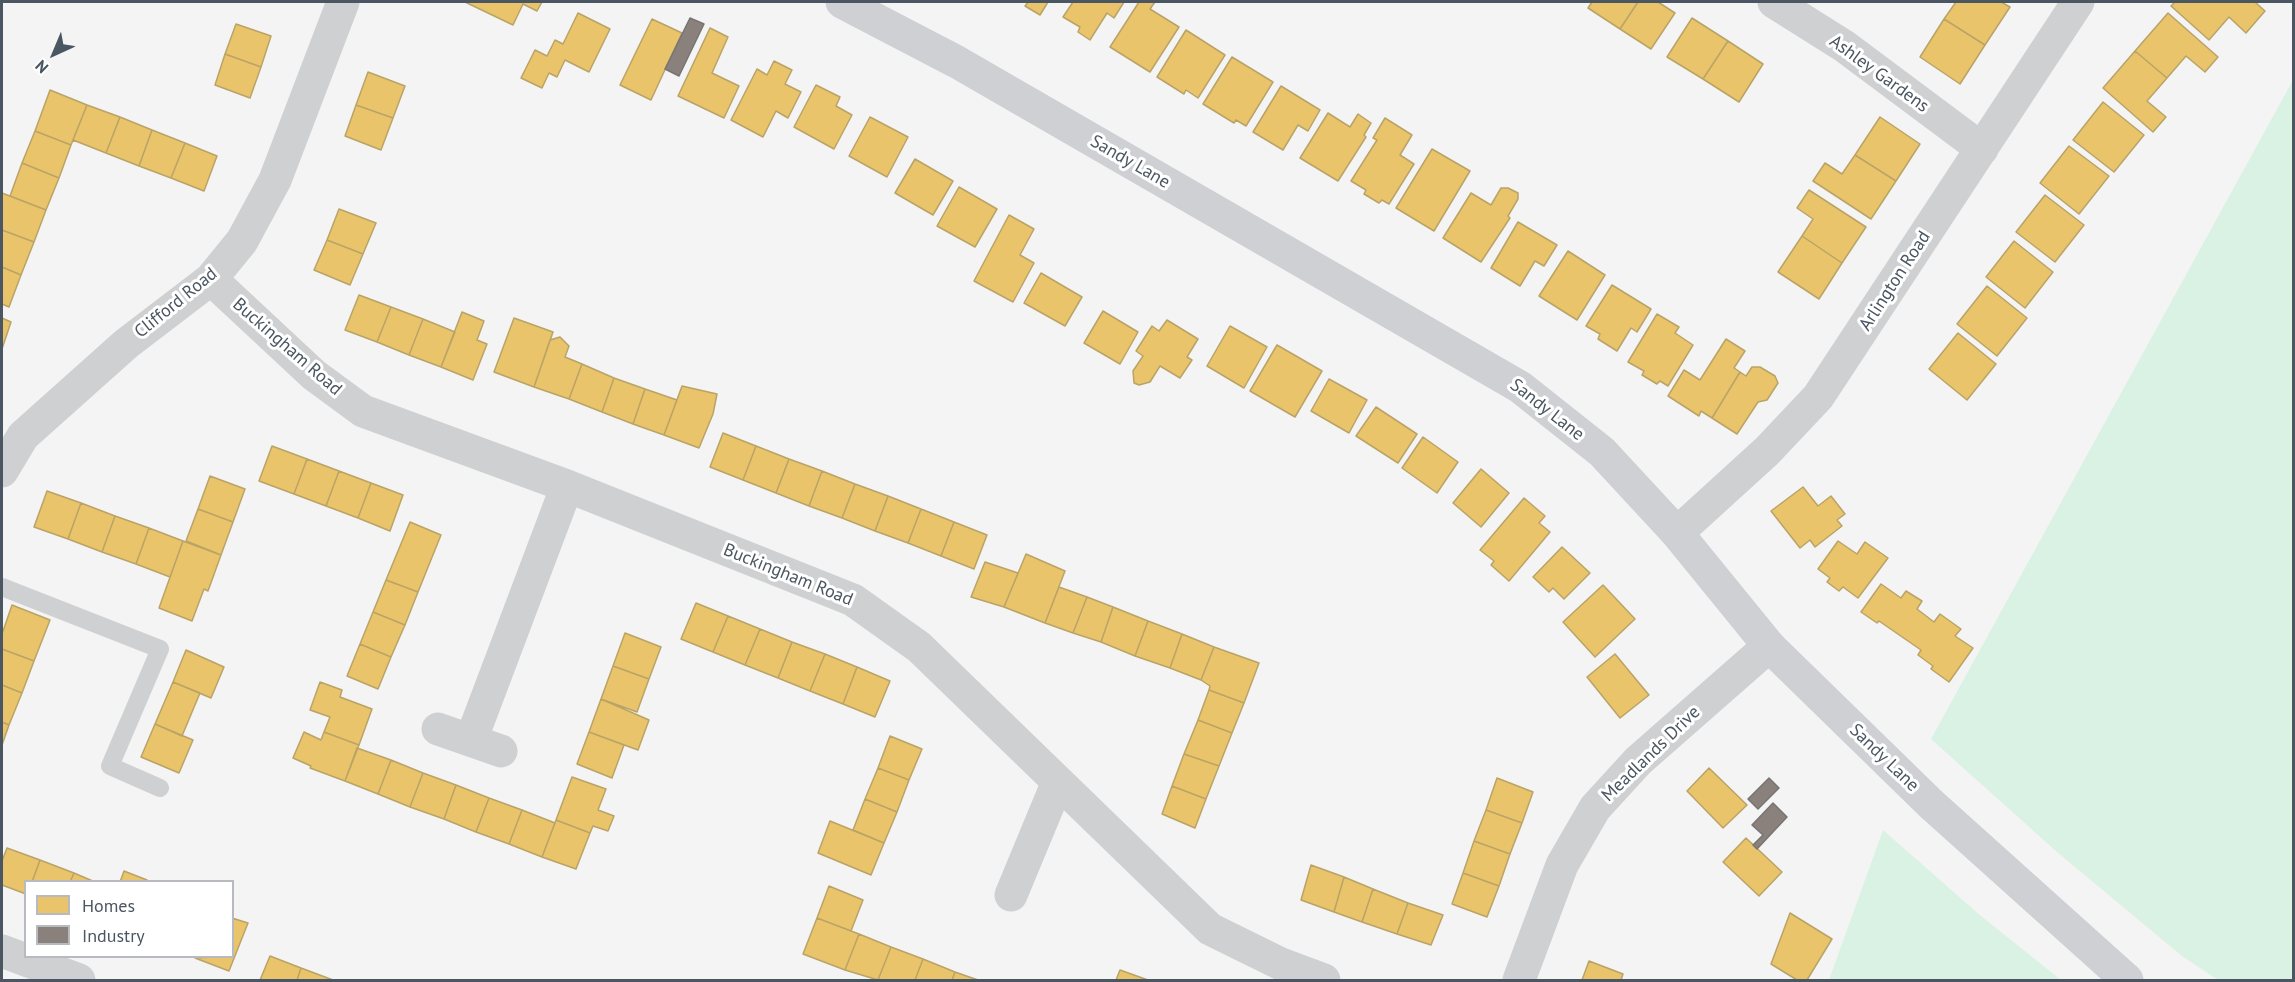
<!DOCTYPE html>
<html>
<head>
<meta charset="utf-8">
<style>
  body { margin:0 }
  #map { position:relative; width:2295px; height:982px; overflow:hidden; background:#f4f4f4; font-family:"PT Sans",sans-serif }
  canvas { display:block }
  .frame { position:absolute; inset:0; border:3px solid #4a5661; pointer-events:none }
  .legend { position:absolute; left:24px; top:880px; width:210px; height:78px; box-sizing:border-box; background:#fff; border:2px solid #b7bbc0; margin:0; padding:8px 10px; list-style:none; font-size:18px; color:#4a5661 }
  .legend li { display:flex; align-items:center; gap:12px; height:30px }
  .legend b { width:30px; border:2px solid #b7bbc0 }
  .north { position:absolute; left:24px; top:24px; width:60px; height:60px; -webkit-text-stroke:4px #fff; paint-order:stroke; rotate:224deg; font-size:16px; font-weight:700; line-height:24px; text-align:center; color:#4a5661 }
  .north::after { content:''; display:block; margin:auto; width:21px; height:27px; background:#4a5661; clip-path:polygon(50% 0,100% 100%,50% 72%,0 100%) }
</style>
</head>
<body>
<div id="map">
<canvas width="2295" height="982"></canvas>
<div class="frame"></div>
<ul class="legend">
<li><b style="height:16px;background:#e9c46a"></b>Homes</li>
<li><b style="height:16px;background:#8a817c"></b>Industry</li>
</ul>
<div class="north">N</div>
</div>
<script>
const ctx = document.querySelector('canvas').getContext('2d');
ctx.lineJoin = 'round';
function paint(path, color) { ctx.fillStyle = color; ctx.fill(path, 'evenodd'); }
function trace(path, color, width, dash) { ctx.strokeStyle = color; ctx.lineWidth = width; ctx.lineCap = dash ? 'butt' : 'round'; ctx.setLineDash(dash || []); ctx.stroke(path); }
function label(font, color, halo, rows, align = 'center') {
  ctx.font = font + ' "PT Sans",sans-serif'; ctx.lineWidth = 6; ctx.setLineDash([]); ctx.textBaseline = 'middle'; ctx.strokeStyle = halo; ctx.fillStyle = color; for (const [text, x, y, turn = 0] of rows) {
    ctx.save(); ctx.translate(x, y); ctx.rotate((+turn || 0) * Math.PI / 180); ctx.textAlign = isNaN(turn) ? turn : align; if (halo) ctx.strokeText(text, 0, 0); ctx.fillText(text, 0, 0); ctx.restore();
  }
}
const green = new Path2D(`
  M 2293,80 L 2293,980 L 2218,980 L 2182,956 L 2057,852 L 1931,739 Z
  M 1883,830 L 1981,916 L 2061,980 L 1829,980 Z`);
const homes = new Path2D(`
  M 465,2 L 542,2 L 537,11 L 523,4 L 513,25 Z
  M 1028,2 L 1048,2 L 1040,15 L 1025,6 Z
  M 1073,2 L 1124,2 L 1114,18 L 1107,13 L 1090,40 L 1078,32 L 1080,27 L 1063,17 Z
  M 1139,2 L 1155,2 L 1150,9 L 1179,27 L 1150,72 L 1110,47 Z
  M 1592,2 L 1638,2 L 1620,29 L 1588,8 Z
  M 1638,2 L 1658,2 L 1675,13 L 1651,49 L 1620,29 Z
  M 1956,2 L 2001,2 L 2010,7 L 1985,45 L 1944,19 Z
  M 2175,2 L 2255,2 L 2265,11 L 2246,33 L 2229,17 L 2209,40 L 2171,6 Z
  M 578,13 L 610,29 L 589,72 L 565,60 L 557,77 L 549,73 L 542,88 L 521,78 L 535,50 L 547,56 L 555,40 L 563,44 Z
  M 2168,13 L 2218,57 L 2205,72 L 2186,56 L 2167,78 L 2135,51 Z
  M 1692,18 L 1728,41 L 1703,79 L 1667,57 Z
  M 652,19 L 682,33 L 651,100 L 620,85 Z
  M 1944,19 L 1985,45 L 1960,84 L 1920,57 Z
  M 236,24 L 271,36 L 261,67 L 225,54 Z
  M 710,28 L 728,37 L 712,73 L 739,86 L 724,118 L 678,96 Z
  M 1186,30 L 1225,55 L 1198,98 L 1186,90 L 1184,94 L 1157,77 Z
  M 1728,41 L 1763,64 L 1739,102 L 1703,79 Z
  M 2135,51 L 2167,78 L 2147,101 L 2166,117 L 2153,132 L 2103,88 Z
  M 225,54 L 261,67 L 250,98 L 215,85 Z
  M 1232,57 L 1273,82 L 1246,126 L 1236,120 L 1234,123 L 1203,104 Z
  M 774,61 L 792,70 L 785,84 L 801,92 L 788,118 L 776,111 L 763,137 L 731,120 L 757,69 L 767,75 Z
  M 368,72 L 405,86 L 393,118 L 356,105 Z
  M 816,85 L 840,97 L 836,106 L 852,115 L 834,149 L 794,127 Z
  M 1281,86 L 1320,110 L 1308,131 L 1298,125 L 1283,150 L 1253,132 Z
  M 50,90 L 87,105 L 71,145 L 35,131 Z
  M 2103,102 L 2144,135 L 2114,172 L 2073,140 Z
  M 87,105 L 120,117 L 106,153 L 73,140 Z
  M 356,105 L 393,118 L 381,150 L 345,136 Z
  M 1328,113 L 1350,127 L 1358,114 L 1371,123 L 1364,135 L 1366,137 L 1338,181 L 1300,158 Z
  M 120,117 L 152,130 L 139,166 L 106,153 Z
  M 870,117 L 908,137 L 887,177 L 849,156 Z
  M 1880,117 L 1920,144 L 1896,181 L 1855,155 Z
  M 1385,118 L 1412,135 L 1400,155 L 1414,164 L 1389,204 L 1382,200 L 1379,203 L 1364,194 L 1366,190 L 1351,181 L 1377,140 L 1373,138 Z
  M 152,130 L 185,143 L 171,178 L 139,166 Z
  M 35,131 L 71,145 L 59,178 L 22,163 Z
  M 185,143 L 217,156 L 204,191 L 171,178 Z
  M 2069,146 L 2109,176 L 2079,214 L 2040,183 Z
  M 1432,149 L 1470,171 L 1434,231 L 1396,208 Z
  M 1855,155 L 1896,181 L 1871,219 L 1813,181 L 1825,163 L 1842,174 Z
  M 915,159 L 953,181 L 933,215 L 895,193 Z
  M 22,163 L 59,178 L 46,210 L 10,196 Z
  M 959,187 L 997,209 L 975,247 L 937,226 Z
  M 1501,188 L 1508,188 L 1518,193 L 1518,199 L 1508,216 L 1510,218 L 1481,262 L 1443,238 L 1471,193 L 1491,205 Z
  M 1809,190 L 1866,227 L 1842,263 L 1802,236 L 1813,219 L 1797,208 Z
  M 2,193 L 46,210 L 34,242 L 2,230 Z
  M 2045,195 L 2084,225 L 2055,262 L 2016,232 Z
  M 339,209 L 376,223 L 363,254 L 327,240 Z
  M 1009,215 L 1034,229 L 1020,255 L 1034,263 L 1013,302 L 974,281 Z
  M 1518,222 L 1557,245 L 1544,266 L 1535,261 L 1520,286 L 1491,268 Z
  M 2,230 L 34,242 L 21,275 L 2,267 Z
  M 1802,236 L 1842,263 L 1819,299 L 1778,272 Z
  M 327,240 L 363,254 L 350,285 L 314,270 Z
  M 2014,241 L 2053,272 L 2025,308 L 1986,277 Z
  M 1568,251 L 1605,275 L 1577,320 L 1539,296 Z
  M 2,267 L 21,275 L 9,307 L 2,304 Z
  M 1041,273 L 1082,297 L 1065,326 L 1024,303 Z
  M 1612,285 L 1651,309 L 1637,332 L 1631,328 L 1617,351 L 1598,339 L 1600,334 L 1586,326 Z
  M 1987,286 L 2027,318 L 1997,356 L 1957,324 Z
  M 359,295 L 391,307 L 377,342 L 345,330 Z
  M 391,307 L 423,319 L 409,355 L 377,342 Z
  M 1103,311 L 1138,332 L 1120,364 L 1084,343 Z
  M 462,312 L 484,321 L 477,340 L 487,344 L 473,380 L 441,367 Z
  M 1657,314 L 1679,327 L 1675,333 L 1693,345 L 1668,386 L 1660,381 L 1657,384 L 1642,375 L 1644,371 L 1628,362 Z
  M 2,318 L 11,322 L 2,349 Z
  M 514,318 L 553,332 L 534,387 L 494,372 Z
  M 423,319 L 455,332 L 441,367 L 409,355 Z
  M 1167,320 L 1198,339 L 1187,357 L 1192,360 L 1180,378 L 1160,366 L 1150,382 L 1139,385 L 1134,383 L 1133,371 L 1143,356 L 1136,351 L 1152,326 L 1159,331 Z
  M 1230,326 L 1267,347 L 1244,388 L 1207,366 Z
  M 1958,333 L 1996,364 L 1967,400 L 1929,369 Z
  M 560,337 L 569,346 L 565,357 L 582,364 L 569,399 L 534,387 L 550,340 Z
  M 1726,339 L 1745,351 L 1734,368 L 1740,372 L 1712,418 L 1701,411 L 1699,416 L 1668,396 L 1684,370 L 1700,380 Z
  M 1277,345 L 1322,371 L 1295,417 L 1250,391 Z
  M 582,364 L 614,378 L 602,412 L 569,399 Z
  M 1752,367 L 1760,367 L 1775,376 L 1778,383 L 1767,400 L 1758,402 L 1737,434 L 1712,418 L 1740,372 L 1746,376 Z
  M 614,378 L 645,389 L 633,424 L 602,412 Z
  M 1329,379 L 1367,400 L 1349,433 L 1311,411 Z
  M 682,386 L 717,394 L 713,414 L 699,448 L 664,435 Z
  M 645,389 L 677,400 L 664,435 L 633,424 Z
  M 1376,407 L 1417,434 L 1398,463 L 1356,436 Z
  M 723,433 L 756,446 L 743,480 L 710,467 Z
  M 1423,437 L 1458,462 L 1437,493 L 1402,468 Z
  M 272,446 L 307,459 L 294,494 L 259,481 Z
  M 756,446 L 789,459 L 776,493 L 743,480 Z
  M 307,459 L 339,471 L 326,506 L 294,494 Z
  M 789,459 L 822,471 L 809,506 L 776,493 Z
  M 1481,469 L 1509,493 L 1481,527 L 1453,503 Z
  M 339,471 L 371,483 L 358,518 L 326,506 Z
  M 822,471 L 855,484 L 842,518 L 809,506 Z
  M 210,476 L 245,489 L 233,522 L 198,509 Z
  M 371,483 L 403,495 L 390,531 L 358,518 Z
  M 855,484 L 888,496 L 875,531 L 842,518 Z
  M 1803,487 L 1818,506 L 1831,496 L 1845,514 L 1837,520 L 1842,526 L 1815,547 L 1810,540 L 1800,548 L 1771,511 Z
  M 47,491 L 81,503 L 68,539 L 34,527 Z
  M 888,496 L 921,509 L 908,543 L 875,531 Z
  M 1524,498 L 1545,516 L 1539,523 L 1550,532 L 1509,581 L 1491,565 L 1494,561 L 1480,550 Z
  M 81,503 L 115,516 L 102,552 L 68,539 Z
  M 198,509 L 233,522 L 221,555 L 186,541 Z
  M 921,509 L 954,522 L 941,556 L 908,543 Z
  M 115,516 L 149,528 L 136,564 L 102,552 Z
  M 410,522 L 441,535 L 418,592 L 386,580 Z
  M 954,522 L 987,535 L 974,569 L 941,556 Z
  M 149,528 L 183,541 L 170,577 L 136,564 Z
  M 183,541 L 221,555 L 208,591 L 204,589 L 192,621 L 159,608 Z
  M 1838,541 L 1857,554 L 1865,542 L 1888,558 L 1858,598 L 1843,587 L 1839,591 L 1827,582 L 1830,578 L 1818,569 Z
  M 1562,547 L 1590,573 L 1564,599 L 1553,588 L 1549,592 L 1533,577 Z
  M 1026,554 L 1065,571 L 1045,623 L 1004,607 Z
  M 985,562 L 1018,573 L 1004,607 L 971,597 Z
  M 386,580 L 418,592 L 405,625 L 373,612 Z
  M 1881,584 L 1901,598 L 1906,591 L 1922,601 L 1917,609 L 1934,622 L 1940,614 L 1961,629 L 1955,636 L 1973,648 L 1949,682 L 1931,669 L 1933,666 L 1918,655 L 1921,650 L 1879,621 L 1877,623 L 1861,612 Z
  M 1603,585 L 1635,619 L 1595,657 L 1563,622 Z
  M 1059,587 L 1087,597 L 1073,633 L 1045,623 Z
  M 1087,597 L 1113,607 L 1101,642 L 1073,633 Z
  M 696,603 L 728,616 L 713,652 L 681,639 Z
  M 12,605 L 50,620 L 34,661 L 2,649 L 2,634 Z
  M 1113,607 L 1148,621 L 1135,656 L 1101,642 Z
  M 373,612 L 405,625 L 391,657 L 360,644 Z
  M 728,616 L 760,629 L 745,665 L 713,652 Z
  M 1148,621 L 1182,634 L 1170,668 L 1135,656 Z
  M 760,629 L 792,642 L 778,678 L 745,665 Z
  M 625,633 L 661,647 L 649,679 L 613,666 Z
  M 1182,634 L 1214,647 L 1201,680 L 1170,668 Z
  M 792,642 L 825,654 L 810,691 L 778,678 Z
  M 360,644 L 391,657 L 378,689 L 347,676 Z
  M 1214,647 L 1259,663 L 1244,703 L 1209,690 L 1210,686 L 1201,680 Z
  M 2,649 L 34,661 L 22,693 L 2,685 Z
  M 186,650 L 224,667 L 211,698 L 173,682 Z
  M 825,654 L 857,667 L 843,704 L 810,691 Z
  M 1615,654 L 1649,695 L 1620,718 L 1587,677 Z
  M 613,666 L 649,679 L 637,712 L 601,699 Z
  M 857,667 L 890,681 L 875,717 L 843,704 Z
  M 173,682 L 200,693 L 182,736 L 155,724 Z
  M 320,682 L 342,690 L 340,697 L 372,709 L 359,745 L 324,732 L 330,717 L 310,710 Z
  M 2,685 L 22,693 L 9,725 L 2,722 Z
  M 1209,690 L 1244,703 L 1232,733 L 1198,720 Z
  M 601,699 L 649,720 L 638,750 L 589,732 Z
  M 1198,720 L 1232,733 L 1219,766 L 1184,754 Z
  M 2,722 L 9,725 L 2,745 Z
  M 155,724 L 193,740 L 179,773 L 141,757 Z
  M 304,732 L 321,740 L 324,732 L 359,745 L 345,781 L 310,768 L 311,766 L 293,758 Z
  M 589,732 L 624,745 L 612,778 L 577,764 Z
  M 890,736 L 922,749 L 909,780 L 878,768 Z
  M 357,748 L 391,760 L 378,794 L 345,781 Z
  M 1184,754 L 1219,766 L 1206,799 L 1172,786 Z
  M 391,760 L 423,773 L 410,807 L 378,794 Z
  M 878,768 L 909,780 L 897,812 L 865,799 Z
  M 1709,768 L 1747,805 L 1723,828 L 1687,791 Z
  M 423,773 L 456,785 L 444,819 L 410,807 Z
  M 572,777 L 606,789 L 598,810 L 614,816 L 608,831 L 593,826 L 590,833 L 556,820 Z
  M 1497,778 L 1533,792 L 1522,823 L 1486,810 Z
  M 456,785 L 489,798 L 476,832 L 444,819 Z
  M 1172,786 L 1206,799 L 1195,828 L 1162,814 Z
  M 489,798 L 522,810 L 509,844 L 476,832 Z
  M 865,799 L 897,812 L 884,843 L 853,830 Z
  M 522,810 L 555,823 L 542,857 L 509,844 Z
  M 1486,810 L 1522,823 L 1510,854 L 1474,841 Z
  M 556,820 L 590,833 L 576,869 L 542,857 Z
  M 830,821 L 884,843 L 871,875 L 818,853 Z
  M 1746,838 L 1782,872 L 1759,896 L 1723,862 Z
  M 1474,841 L 1510,854 L 1499,886 L 1463,873 Z
  M 7,848 L 40,860 L 32,882 L 26,882 L 26,894 L 2,885 L 2,861 Z
  M 40,860 L 74,873 L 70,882 L 32,882 Z
  M 1311,865 L 1344,877 L 1334,912 L 1301,900 Z
  M 124,871 L 147,880 L 147,882 L 120,882 Z
  M 74,873 L 95,882 L 70,882 Z
  M 1463,873 L 1499,886 L 1487,917 L 1452,904 Z
  M 1344,877 L 1373,889 L 1362,922 L 1334,912 Z
  M 829,886 L 863,900 L 851,931 L 817,918 Z
  M 1373,889 L 1408,903 L 1397,934 L 1362,922 Z
  M 1408,903 L 1443,915 L 1431,945 L 1397,934 Z
  M 1790,913 L 1832,939 L 1807,980 L 1797,980 L 1771,964 Z
  M 232,918 L 248,923 L 229,971 L 195,958 L 232,956 Z
  M 817,918 L 859,934 L 845,970 L 803,954 Z
  M 859,934 L 891,947 L 878,980 L 845,970 Z
  M 891,947 L 923,959 L 915,980 L 878,980 Z
  M 270,956 L 301,968 L 297,980 L 260,980 Z
  M 923,959 L 955,972 L 952,980 L 915,980 Z
  M 1589,961 L 1623,974 L 1621,980 L 1582,980 Z
  M 301,968 L 333,980 L 297,980 Z
  M 1120,970 L 1148,980 L 1116,980 Z
  M 955,972 L 978,980 L 952,980 Z`);
const industry = new Path2D(`
  M 690,18 L 704,24 L 679,76 L 665,69 Z
  M 1769,778 L 1779,788 L 1758,809 L 1748,799 Z
  M 1773,803 L 1787,817 L 1757,849 L 1753,845 L 1763,835 L 1752,825 Z`);
const lane = new Path2D(`
  M 2,587 L 160,649 L 110,766 L 160,788`);
const street = new Path2D(`
  M 1774,2 L 1844,46 L 1982,149
  M 211,279 L 314,375 L 363,411 L 567,486 L 853,600 L 919,647 L 1210,929 L 1281,964 L 1324,980
  M 2,471 L 23,436 L 126,344 L 211,279 L 242,241 L 275,180 L 343,2
  M 1677,533 L 1767,451 L 1818,397 L 2078,2
  M 438,729 L 501,751
  M 471,740 L 567,486
  M 1011,895 L 1057,784
  M 2,951 L 79,980
  M 1519,980 L 1562,865 L 1595,808 L 1638,761 L 1769,646`);
const secondary = new Path2D(`
  M 842,2 L 957,62 L 1520,387 L 1602,452 L 1677,533 L 1769,646 L 1931,804 L 2127,980`);
const streetNames = [
  ["Ashley Gardens",1879,74,36],
  ["Sandy Lane",1130,162,30],
  ["Arlington Road",1895,281,-57],
  ["Clifford Road",176,303,-39],
  ["Buckingham Road",287,347,41],
  ["Sandy Lane",1547,410,38],
  ["Buckingham Road",788,575,22],
  ["Meadlands Drive",1651,754,-44],
  ["Sandy Lane",1884,758,44]
];
paint(green, '#d9f2e3');
paint(homes, '#e9c46a');
trace(homes, '#b9a367', 1.5);
paint(industry, '#8a817c');
trace(industry, '#777474', 1.5);
trace(lane, '#ced0d2', 18);
trace(street, '#ced0d2', 33);
trace(secondary, '#ced0d4', 33);
label('18px', '#4a5661', '#fff', streetNames);
</script>
</body>
</html>
